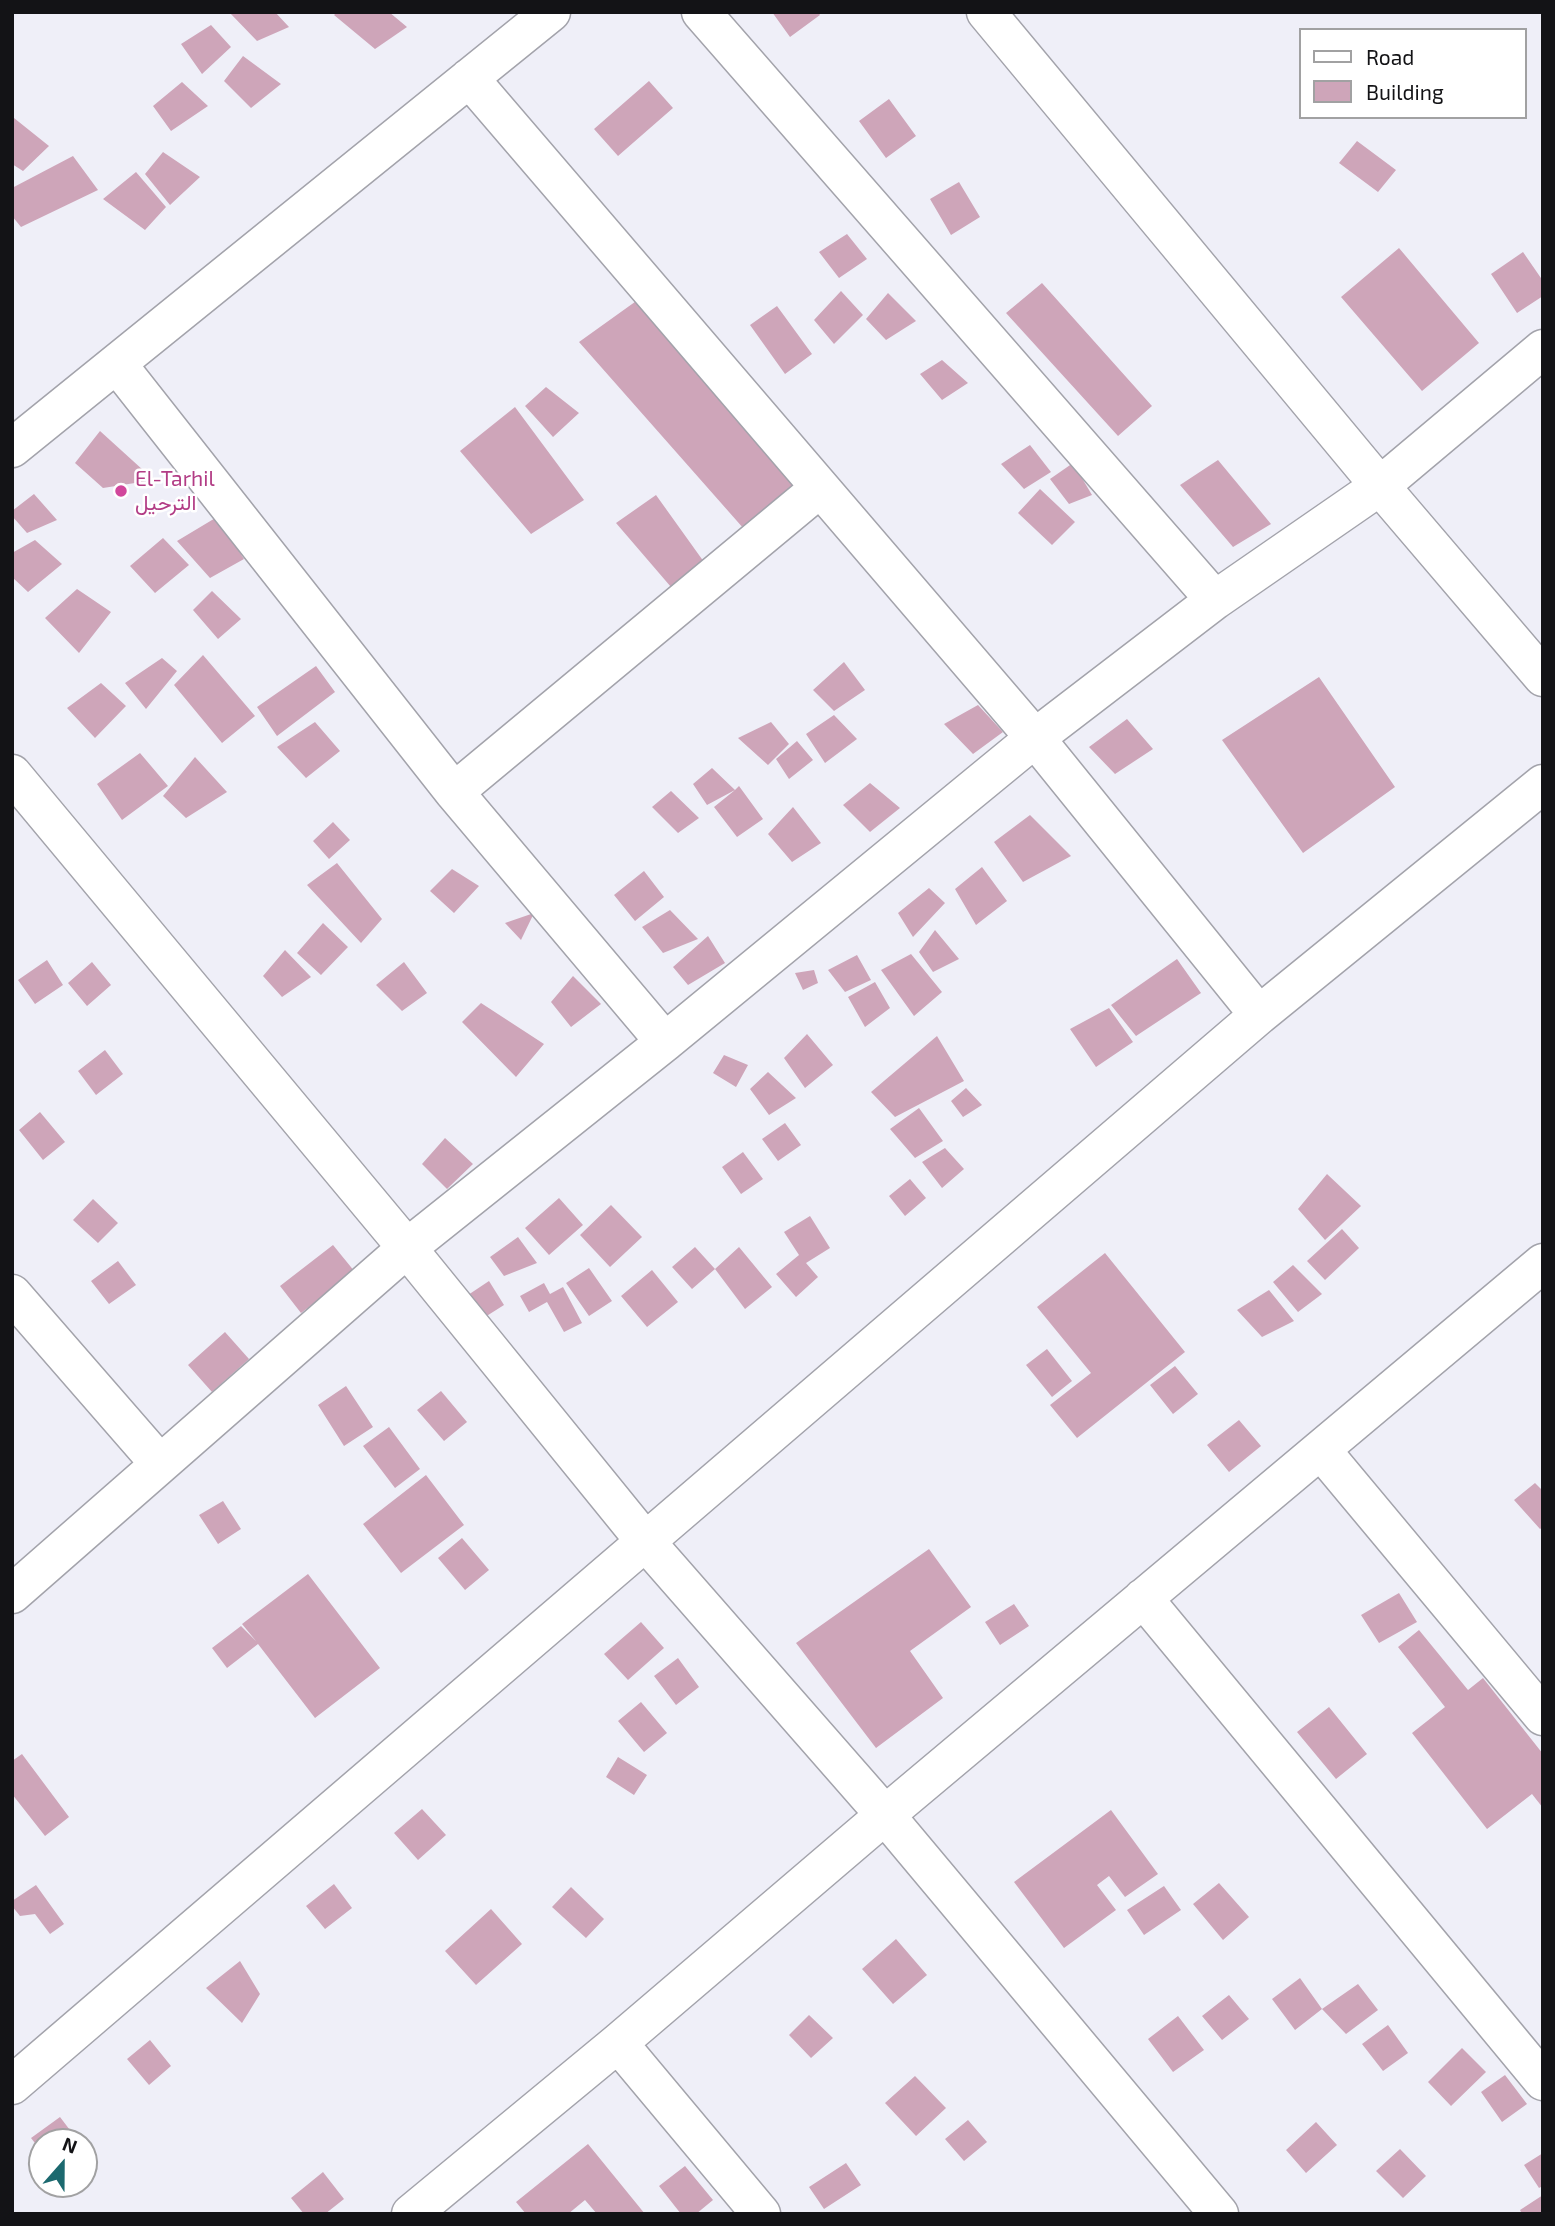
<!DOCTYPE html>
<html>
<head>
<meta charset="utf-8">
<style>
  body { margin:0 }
  #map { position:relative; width:1555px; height:2226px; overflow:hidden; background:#efeff8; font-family:"Exo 2",sans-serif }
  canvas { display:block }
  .frame { position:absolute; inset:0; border:14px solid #131316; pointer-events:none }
  .legend { position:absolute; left:1299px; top:28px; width:228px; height:91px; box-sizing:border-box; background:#fff; border:2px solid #a1a1a2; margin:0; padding:9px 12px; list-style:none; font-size:21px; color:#131316 }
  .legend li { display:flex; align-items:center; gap:14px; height:35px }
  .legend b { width:35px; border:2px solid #a1a1a2 }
  .north { position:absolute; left:28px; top:2128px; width:70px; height:70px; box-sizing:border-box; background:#fff; border:2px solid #a1a1a2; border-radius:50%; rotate:21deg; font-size:19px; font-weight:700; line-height:28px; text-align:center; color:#131316 }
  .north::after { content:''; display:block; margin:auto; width:24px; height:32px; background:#1c696f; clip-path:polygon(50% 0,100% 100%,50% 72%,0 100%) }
</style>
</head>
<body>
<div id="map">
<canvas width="1555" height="2226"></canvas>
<div class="frame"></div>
<ul class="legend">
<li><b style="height:9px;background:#fff"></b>Road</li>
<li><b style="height:19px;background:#cea5b9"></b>Building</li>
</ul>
<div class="north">N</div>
</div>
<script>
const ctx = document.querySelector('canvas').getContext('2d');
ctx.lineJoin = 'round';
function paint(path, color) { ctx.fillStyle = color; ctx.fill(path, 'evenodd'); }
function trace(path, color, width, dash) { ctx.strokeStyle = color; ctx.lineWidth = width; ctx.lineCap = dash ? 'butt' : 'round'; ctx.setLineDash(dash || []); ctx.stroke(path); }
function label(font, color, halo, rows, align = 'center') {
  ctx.font = font + ' "Exo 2",Vazirmatn,sans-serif'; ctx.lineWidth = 5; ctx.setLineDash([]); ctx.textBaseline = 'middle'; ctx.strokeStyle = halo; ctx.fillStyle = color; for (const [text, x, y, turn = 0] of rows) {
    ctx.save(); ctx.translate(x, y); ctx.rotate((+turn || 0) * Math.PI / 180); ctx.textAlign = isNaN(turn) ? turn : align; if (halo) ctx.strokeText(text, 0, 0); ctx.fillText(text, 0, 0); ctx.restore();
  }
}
const building = new Path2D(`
  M 229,12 L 275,12 L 289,27 L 257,41 Z
  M 337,12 L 389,12 L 407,27 L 375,49 L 334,15 Z
  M 772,12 L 818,12 L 820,15 L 790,37 Z
  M 211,25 L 231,47 L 202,74 L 181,44 Z
  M 243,56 L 281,84 L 251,108 L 224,81 Z
  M 649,81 L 673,108 L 618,156 L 594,129 Z
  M 182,82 L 208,106 L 171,131 L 153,106 Z
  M 889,99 L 916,136 L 886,158 L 859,121 Z
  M 14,118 L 49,146 L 23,171 L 12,164 Z
  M 1357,141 L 1396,170 L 1378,192 L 1339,163 Z
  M 163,152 L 200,177 L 170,205 L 145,174 Z
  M 73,156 L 98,190 L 21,227 L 12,216 L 12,188 Z
  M 136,172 L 166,207 L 145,230 L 103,199 Z
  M 959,182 L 980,217 L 951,235 L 930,199 Z
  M 847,234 L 867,259 L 839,278 L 819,252 Z
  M 1399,248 L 1479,343 L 1422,391 L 1341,297 Z
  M 1523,252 L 1543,281 L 1543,296 L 1517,313 L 1491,274 Z
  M 1042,283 L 1152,406 L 1118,436 L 1006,313 Z
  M 841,291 L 863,315 L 834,344 L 814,320 Z
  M 888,293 L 916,321 L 886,340 L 866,319 Z
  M 646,294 L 801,477 L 744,529 L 579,342 Z
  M 777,306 L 812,354 L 785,374 L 750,325 Z
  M 942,360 L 968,383 L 942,400 L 920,374 Z
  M 546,387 L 579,413 L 553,437 L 525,406 Z
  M 515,407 L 584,500 L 531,534 L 460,451 Z
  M 100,431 L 154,480 L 103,488 L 75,463 Z
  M 1030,445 L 1051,472 L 1024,489 L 1001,464 Z
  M 1218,460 L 1271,524 L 1233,547 L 1180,485 Z
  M 1073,463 L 1092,495 L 1069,504 L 1050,479 Z
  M 1040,489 L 1075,522 L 1052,545 L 1018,513 Z
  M 34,494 L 57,520 L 27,533 L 12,516 L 12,511 Z
  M 656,495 L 704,562 L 671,587 L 616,523 Z
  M 217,517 L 244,559 L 210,578 L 177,541 Z
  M 163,538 L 189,565 L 155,593 L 130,566 Z
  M 35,540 L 62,564 L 28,592 L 12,577 L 12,553 Z
  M 77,589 L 111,612 L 79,653 L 45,618 Z
  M 212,591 L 241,619 L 218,639 L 193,610 Z
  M 203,655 L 255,716 L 222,743 L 174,685 Z
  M 162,658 L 177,671 L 146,709 L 125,683 Z
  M 844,662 L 865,690 L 834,711 L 813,690 Z
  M 316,666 L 335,692 L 277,736 L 257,707 Z
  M 1319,677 L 1395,787 L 1303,853 L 1222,740 Z
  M 101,683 L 126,706 L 95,738 L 67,708 Z
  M 978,705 L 1003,732 L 973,754 L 944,724 Z
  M 834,715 L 857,739 L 825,763 L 806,734 Z
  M 1127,719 L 1153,749 L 1115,774 L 1089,747 Z
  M 315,722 L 340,751 L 306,778 L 277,747 Z
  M 771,722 L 789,744 L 768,765 L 738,738 Z
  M 797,741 L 813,760 L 789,779 L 776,759 Z
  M 140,753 L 168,786 L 122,820 L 97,784 Z
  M 195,757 L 227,792 L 186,818 L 163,796 Z
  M 712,768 L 735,790 L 739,786 L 763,819 L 737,837 L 714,807 L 735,790 L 707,805 L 693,784 Z
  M 870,783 L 900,808 L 870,832 L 843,805 Z
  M 671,791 L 699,818 L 678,833 L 652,807 Z
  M 793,807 L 821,843 L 792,862 L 768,834 Z
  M 1030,815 L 1071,856 L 1023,882 L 994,842 Z
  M 333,822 L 350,840 L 329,859 L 313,841 Z
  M 337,863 L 382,919 L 361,943 L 307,885 Z
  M 982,867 L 1007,901 L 976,925 L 955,889 Z
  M 452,869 L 479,886 L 454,913 L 430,891 Z
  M 644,871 L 664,897 L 635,921 L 614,895 Z
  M 929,888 L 945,903 L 913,937 L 898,913 Z
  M 670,910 L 698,939 L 663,953 L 642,927 Z
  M 534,913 L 521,940 L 505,923 Z
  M 323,923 L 348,947 L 321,975 L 297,953 Z
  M 935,930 L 959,959 L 933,972 L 919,952 Z
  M 708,936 L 725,963 L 688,985 L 673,967 Z
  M 285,950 L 311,977 L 282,997 L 263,976 Z
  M 911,954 L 942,992 L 914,1016 L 881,970 Z
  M 857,955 L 871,980 L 845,992 L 828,970 Z
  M 1177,959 L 1201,993 L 1136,1036 L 1111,1005 Z
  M 47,960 L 63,985 L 35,1004 L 18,980 Z
  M 92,962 L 111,985 L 87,1006 L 68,983 Z
  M 404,962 L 427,993 L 402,1011 L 376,985 Z
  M 814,970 L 818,983 L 803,990 L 795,973 Z
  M 573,976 L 601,1004 L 571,1027 L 551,1002 Z
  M 875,982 L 890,1008 L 865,1027 L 848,997 Z
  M 481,1003 L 544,1044 L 516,1077 L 462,1022 Z
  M 1109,1008 L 1133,1042 L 1096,1067 L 1070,1029 Z
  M 807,1034 L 833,1065 L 805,1088 L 784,1058 Z
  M 937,1036 L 964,1081 L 895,1117 L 871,1092 Z
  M 105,1050 L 123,1074 L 96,1095 L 78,1071 Z
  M 724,1055 L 748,1065 L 736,1087 L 713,1073 Z
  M 768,1072 L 796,1098 L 769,1115 L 750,1089 Z
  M 966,1088 L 982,1105 L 963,1117 L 951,1101 Z
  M 919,1108 L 943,1141 L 915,1158 L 890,1129 Z
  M 40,1112 L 65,1142 L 43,1160 L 19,1130 Z
  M 785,1123 L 801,1145 L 778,1161 L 762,1139 Z
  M 445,1138 L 473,1164 L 447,1189 L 422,1164 Z
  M 945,1148 L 964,1169 L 942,1188 L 922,1162 Z
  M 743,1152 L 763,1179 L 741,1194 L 722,1167 Z
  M 1327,1174 L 1361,1206 L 1325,1240 L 1298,1209 Z
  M 910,1179 L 926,1198 L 905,1216 L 889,1196 Z
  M 559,1198 L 583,1225 L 549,1255 L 525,1228 Z
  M 93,1199 L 118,1223 L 98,1243 L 73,1220 Z
  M 611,1205 L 642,1237 L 610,1267 L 580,1235 Z
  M 810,1216 L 830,1248 L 806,1263 L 818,1277 L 796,1297 L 776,1274 L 799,1255 L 784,1232 Z
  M 1342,1229 L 1359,1248 L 1325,1280 L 1307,1261 Z
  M 518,1237 L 537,1263 L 504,1276 L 490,1257 Z
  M 333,1245 L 355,1272 L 301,1313 L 280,1286 Z
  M 695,1247 L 715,1269 L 692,1289 L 672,1267 Z
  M 739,1247 L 772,1287 L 745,1309 L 715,1269 Z
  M 1105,1253 L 1185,1352 L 1077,1438 L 1050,1405 L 1091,1373 L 1037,1307 Z
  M 118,1261 L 136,1285 L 109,1304 L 91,1281 Z
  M 1293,1265 L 1322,1294 L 1298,1312 L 1273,1282 Z
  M 589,1268 L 612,1301 L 589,1316 L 566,1283 Z
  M 652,1270 L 678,1302 L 647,1327 L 621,1296 Z
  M 489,1281 L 504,1305 L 474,1324 L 459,1301 Z
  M 544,1283 L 550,1294 L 563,1287 L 582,1323 L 564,1332 L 547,1302 L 529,1312 L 520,1296 Z
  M 1269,1290 L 1294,1321 L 1262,1337 L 1237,1310 Z
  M 225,1332 L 249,1359 L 212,1392 L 188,1365 Z
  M 1047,1349 L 1072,1381 L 1052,1397 L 1026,1365 Z
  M 1175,1366 L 1198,1394 L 1173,1414 L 1150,1385 Z
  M 346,1386 L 373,1427 L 344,1446 L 318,1405 Z
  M 441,1391 L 467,1422 L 444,1441 L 417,1410 Z
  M 1239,1420 L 1261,1446 L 1229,1472 L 1207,1445 Z
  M 389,1427 L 420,1469 L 395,1488 L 363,1446 Z
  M 426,1475 L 464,1525 L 401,1573 L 363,1524 Z
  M 1535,1483 L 1543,1491 L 1543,1527 L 1540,1529 L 1514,1500 Z
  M 223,1501 L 241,1529 L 218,1544 L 199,1515 Z
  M 462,1538 L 489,1570 L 465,1590 L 438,1558 Z
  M 929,1549 L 971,1607 L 910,1651 L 943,1698 L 876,1748 L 796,1643 Z
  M 308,1574 L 380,1668 L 315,1718 L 258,1644 L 227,1668 L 212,1648 L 241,1626 L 256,1641 L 242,1624 Z
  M 1399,1593 L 1417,1622 L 1379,1643 L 1361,1615 Z
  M 1014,1604 L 1029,1626 L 1000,1645 L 985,1622 Z
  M 641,1622 L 664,1648 L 628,1680 L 604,1654 Z
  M 1419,1630 L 1468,1690 L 1483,1678 L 1543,1754 L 1543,1808 L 1532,1794 L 1487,1829 L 1412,1733 L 1445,1707 L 1398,1647 Z
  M 678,1658 L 699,1687 L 676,1705 L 654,1676 Z
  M 641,1702 L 667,1733 L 644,1752 L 618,1721 Z
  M 1329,1707 L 1367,1754 L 1336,1779 L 1297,1732 Z
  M 22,1754 L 69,1817 L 45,1836 L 12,1794 L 12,1761 Z
  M 618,1757 L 647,1775 L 634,1795 L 606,1777 Z
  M 422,1809 L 446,1835 L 418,1860 L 394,1833 Z
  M 1111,1810 L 1158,1874 L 1125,1897 L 1109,1876 L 1097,1885 L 1116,1910 L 1064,1948 L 1014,1882 Z
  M 1219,1883 L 1249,1917 L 1223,1940 L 1193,1904 Z
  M 334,1884 L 352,1908 L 325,1929 L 306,1906 Z
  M 36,1885 L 64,1924 L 50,1934 L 35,1914 L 20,1916 L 12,1906 L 12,1901 Z
  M 1164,1886 L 1181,1910 L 1144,1935 L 1127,1910 Z
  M 571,1887 L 604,1919 L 586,1938 L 552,1907 Z
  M 491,1909 L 522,1944 L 476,1985 L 445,1951 Z
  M 896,1939 L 927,1975 L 893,2004 L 862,1969 Z
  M 240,1961 L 260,1994 L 242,2023 L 206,1988 Z
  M 1300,1978 L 1322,2009 L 1295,2030 L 1272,1999 Z
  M 1358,1984 L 1378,2010 L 1346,2034 L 1322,2009 Z
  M 1229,1995 L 1249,2019 L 1222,2040 L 1202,2016 Z
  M 809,2015 L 833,2038 L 811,2058 L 789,2035 Z
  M 1178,2016 L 1204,2050 L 1173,2072 L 1148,2039 Z
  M 1388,2025 L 1408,2053 L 1383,2071 L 1362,2044 Z
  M 150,2040 L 171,2066 L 149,2085 L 127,2059 Z
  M 1462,2048 L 1486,2072 L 1451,2106 L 1428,2082 Z
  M 1505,2075 L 1527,2104 L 1502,2122 L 1481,2092 Z
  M 915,2076 L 946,2108 L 916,2136 L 885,2103 Z
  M 60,2117 L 79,2142 L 42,2142 L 42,2152 L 31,2138 Z
  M 968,2120 L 987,2142 L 964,2161 L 945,2139 Z
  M 1316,2122 L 1337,2145 L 1306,2173 L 1286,2150 Z
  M 588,2144 L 645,2214 L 597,2214 L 585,2200 L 568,2214 L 526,2214 L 516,2202 Z
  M 1400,2149 L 1426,2176 L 1403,2198 L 1376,2171 Z
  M 1543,2153 L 1543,2186 L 1539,2188 L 1524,2165 Z
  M 846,2163 L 861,2185 L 824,2209 L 809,2187 Z
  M 685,2166 L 713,2200 L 696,2214 L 681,2214 L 659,2186 Z
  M 323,2172 L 344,2199 L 325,2214 L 304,2214 L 291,2198 Z
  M 1543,2195 L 1543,2214 L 1522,2214 L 1520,2210 Z`);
const minor = new Path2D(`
  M 701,12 L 1215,600
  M 986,12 L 1380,486 L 1543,677
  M 469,78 L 1035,738 L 1259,1015
  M 117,364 L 454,792 L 665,1042
  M 12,448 L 551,12
  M 12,774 L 407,1248 L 645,1541 L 885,1815 L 1219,2214
  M 454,792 L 820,488
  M 12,1294 L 160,1464
  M 1321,1450 L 1543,1716
  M 12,1594 L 407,1248 L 665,1042 L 1035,738 L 1215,600 L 1380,486 L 1543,349
  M 1143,1598 L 1543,2081
  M 618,2043 L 761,2214
  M 12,2085 L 1259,1015 L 1543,784
  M 411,2214 L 618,2043 L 885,1815 L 1543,1263`);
const markers = [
  [121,491,7,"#d1479c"]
];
const hotelNames = [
  ["El-Tarhil",135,479],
  ["الترحيل",135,503]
];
paint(building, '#cea5b9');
trace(minor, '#a3a3ab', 41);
trace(minor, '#fff', 38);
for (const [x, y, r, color] of markers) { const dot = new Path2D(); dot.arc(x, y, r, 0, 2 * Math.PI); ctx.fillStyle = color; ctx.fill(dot); trace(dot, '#fff', 2.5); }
label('21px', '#b23c85', '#fff', hotelNames, 'left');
</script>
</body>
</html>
